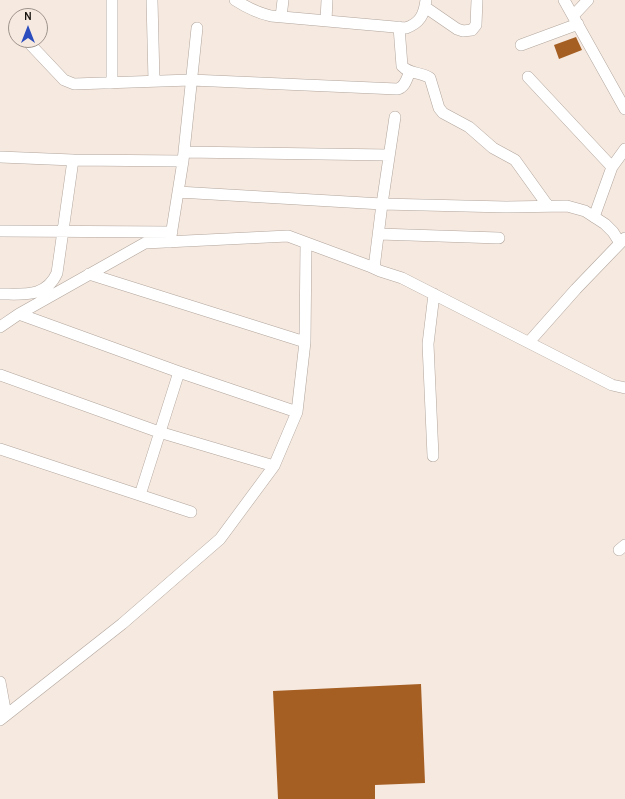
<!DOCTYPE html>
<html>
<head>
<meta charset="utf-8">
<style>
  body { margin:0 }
  #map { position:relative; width:625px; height:799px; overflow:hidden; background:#f6e9e0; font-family:Karla,sans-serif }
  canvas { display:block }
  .north { position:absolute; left:8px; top:8px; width:40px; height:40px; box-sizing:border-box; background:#f6e9e0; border:1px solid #9d938c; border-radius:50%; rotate:0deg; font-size:11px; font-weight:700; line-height:16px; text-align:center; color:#17130f }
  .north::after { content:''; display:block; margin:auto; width:14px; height:18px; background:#2c4dbd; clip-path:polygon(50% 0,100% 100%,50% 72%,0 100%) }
</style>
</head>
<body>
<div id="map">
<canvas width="625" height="799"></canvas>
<div class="north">N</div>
</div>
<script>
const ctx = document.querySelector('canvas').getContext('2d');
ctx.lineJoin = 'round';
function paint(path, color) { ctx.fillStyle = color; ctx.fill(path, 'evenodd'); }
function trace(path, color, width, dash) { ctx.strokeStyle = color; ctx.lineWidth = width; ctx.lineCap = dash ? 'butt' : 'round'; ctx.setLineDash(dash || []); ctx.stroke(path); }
const building = new Path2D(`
  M 576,37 L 582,50 L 559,59 L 554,45 Z
  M 421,684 L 425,783 L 375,785 L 375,799 L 278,799 L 273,691 Z`);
const minor = new Path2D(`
  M 152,0 L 154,81
  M 235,0 C 246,7 258,13 271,16 L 406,28 C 420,23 424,15 426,0
  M 564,0 L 625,109
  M 425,7 L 457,29 L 463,31 L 472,30 L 476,25 L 477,0
  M 573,16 L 588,0
  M 281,17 L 283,0
  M 326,21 L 327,0
  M 399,27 L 402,66 C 409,74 421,72 430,78 L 439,108 L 443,113 L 469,127 L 493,148 L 515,160 L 548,206
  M 30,44 L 64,80 L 74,84 L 191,80 L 397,89 C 405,88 407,78 410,71
  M 521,45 L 578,24
  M 528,77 L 612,167
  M 112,83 L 112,0
  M 184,152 L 389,155
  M 0,157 L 73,160 L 183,161
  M 178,192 L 382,204 L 506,207 L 567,206 L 585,211 L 605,224 L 613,232 L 620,243
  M 594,217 L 612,167 L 625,149
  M 0,231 L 172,232
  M 379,234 L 499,238
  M 170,242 L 183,161 L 197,28
  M 374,268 L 382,204 L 395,117
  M 89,274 L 305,342
  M 0,294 C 23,294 46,298 57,273 L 73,160
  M 19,314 L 179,372 L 297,412
  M 0,327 L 19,314 L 145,243 L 288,236 L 369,266 L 380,271 L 402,278 L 612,385 L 625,388
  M 529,342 L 576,289 L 625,238
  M 0,375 L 159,432 L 274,466
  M 0,449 L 191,512
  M 433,456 L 428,344 L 434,294
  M 140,495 L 179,372
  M 619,550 L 625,545
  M 0,682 L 6,715
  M 0,720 L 122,624 L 220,539 L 274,466 L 297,412 L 305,342 L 306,243`);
paint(building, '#a65f23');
trace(minor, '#b1a59c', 12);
trace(minor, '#fff', 11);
</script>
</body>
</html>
